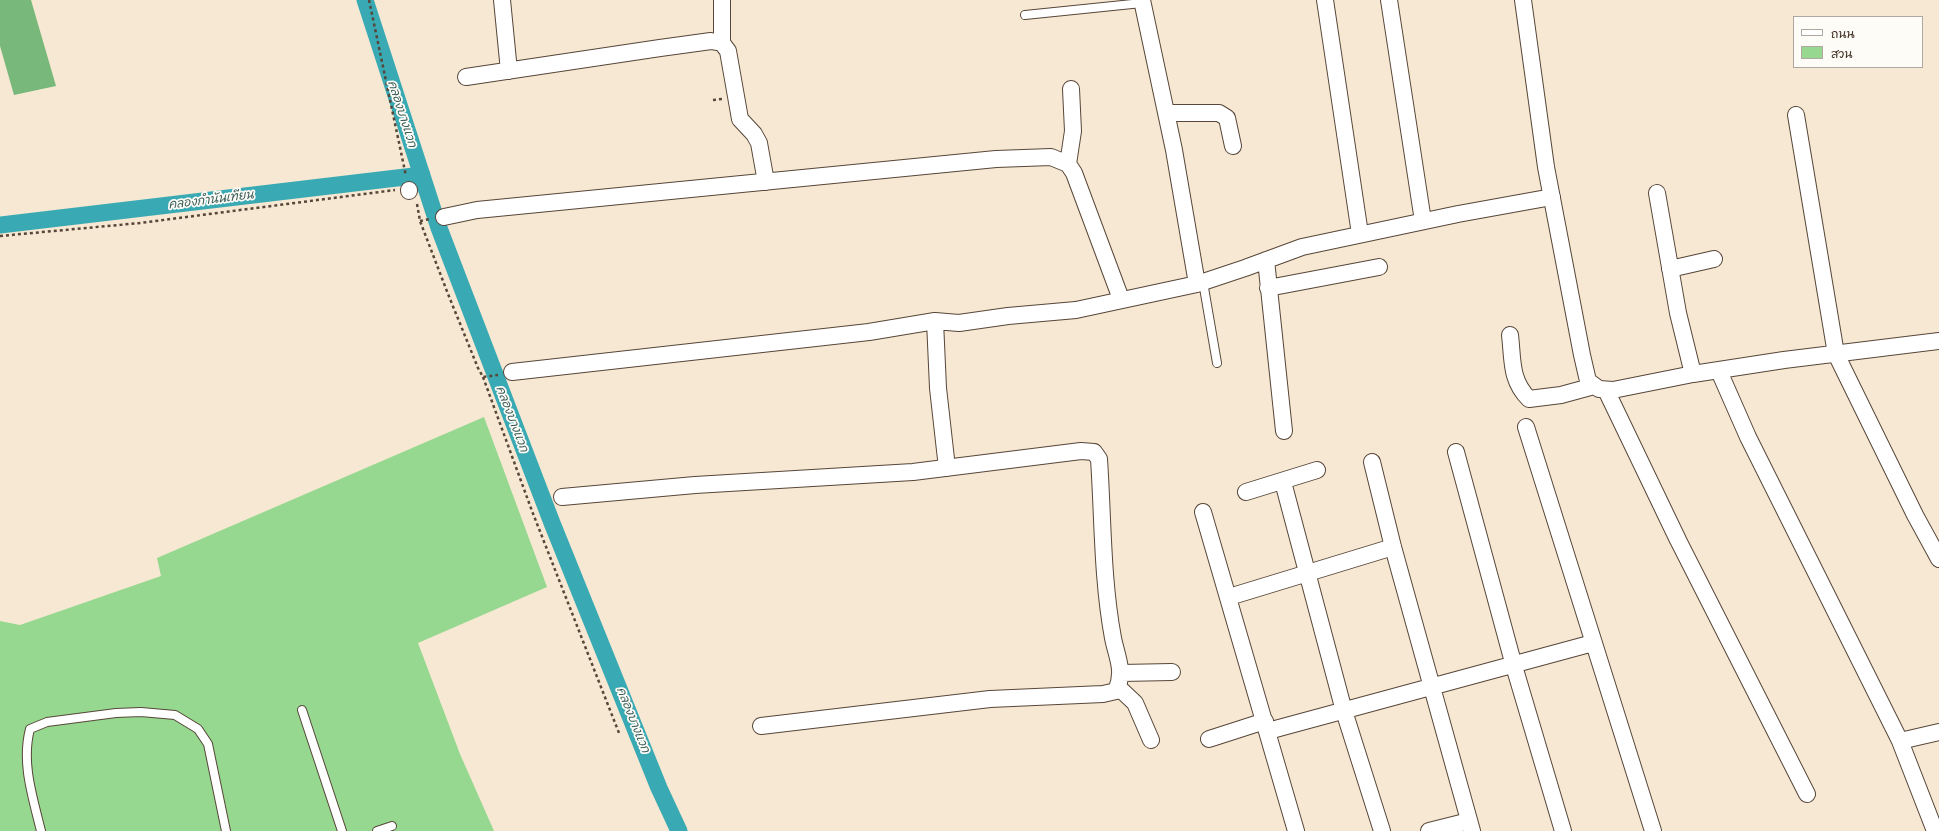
<!DOCTYPE html>
<html>
<head>
<meta charset="utf-8">
<style>
  body { margin:0 }
  #map { position:relative; width:1939px; height:831px; overflow:hidden; background:#f6e8d2; font-family:Delius,"Playpen Sans Thai",sans-serif }
  canvas { display:block }
  .legend { position:absolute; left:1793px; top:16px; width:130px; height:52px; box-sizing:border-box; background:#fdfcf7; border:1px solid #afa8a0; margin:0; padding:5px 7px; list-style:none; font-size:12px; color:#3b2a1e }
  .legend li { display:flex; align-items:center; gap:8px; height:20px }
  .legend b { width:20px; border:1px solid #afa8a0 }
</style>
</head>
<body>
<div id="map">
<canvas width="1939" height="831"></canvas>
<ul class="legend">
<li><b style="height:5px;background:#fff"></b>ถนน</li>
<li><b style="height:11px;background:#96d890"></b>สวน</li>
</ul>
</div>
<script>
const ctx = document.querySelector('canvas').getContext('2d');
ctx.lineJoin = 'round';
function paint(path, color) { ctx.fillStyle = color; ctx.fill(path, 'evenodd'); }
function trace(path, color, width, dash) { ctx.strokeStyle = color; ctx.lineWidth = width; ctx.lineCap = dash ? 'butt' : 'round'; ctx.setLineDash(dash || []); ctx.stroke(path); }
function label(font, color, halo, rows, align = 'center') {
  ctx.font = font + ' Delius,"Playpen Sans Thai",sans-serif'; ctx.lineWidth = 3.5; ctx.setLineDash([]); ctx.textBaseline = 'middle'; ctx.strokeStyle = halo; ctx.fillStyle = color; for (const [text, x, y, turn = 0] of rows) {
    ctx.save(); ctx.translate(x, y); ctx.rotate((+turn || 0) * Math.PI / 180); ctx.textAlign = isNaN(turn) ? turn : align; if (halo) ctx.strokeText(text, 0, 0); ctx.fillText(text, 0, 0); ctx.restore();
  }
}
const green = new Path2D(`
  M 484,417 L 547,587 L 418,643 L 460,754 L 494,831 L 0,831 L 0,621 L 20,625 L 161,576 L 157,558 Z`);
const forest = new Path2D(`
  M 0,0 L 31,0 L 56,86 L 14,95 L 0,46 Z`);
const canal = new Path2D(`
  M 365,0 L 439,228 L 552,523 L 659,788 L 679,831
  M 0,225 L 422,175`);
const path = new Path2D(`
  M 369,0 L 406,176
  M 713,100 L 722,99
  M 417,204 L 420,221 L 448,294 L 478,368 L 483,377 L 498,375
  M 420,221 L 430,219
  M 0,236 L 140,223 L 395,190
  M 483,377 L 532,511 L 619,733`);
const service = new Path2D(`
  M 1025,15 L 1142,3
  M 1203,282 L 1217,363
  M 302,710 L 342,831
  M 41,831 C 33,798 21,763 30,729 L 47,722 L 116,713 L 141,712 L 175,715 L 198,729 L 208,744 L 226,831
  M 377,831 L 392,826`);
const minor = new Path2D(`
  M 502,0 L 509,71
  M 1142,0 L 1174,150 L 1197,284
  M 1325,0 L 1360,234
  M 1389,0 L 1423,221
  M 1523,0 L 1546,167 L 1582,355 L 1588,381 L 1599,389 L 1613,390 L 1693,374 L 1784,360 L 1939,341
  M 722,43 L 722,0
  M 466,77 L 660,48 L 711,41 L 722,43 L 728,51 L 740,119 L 754,134 L 759,143 L 766,182
  M 1167,113 L 1219,113 L 1227,118 L 1233,146
  M 1796,115 L 1836,354 L 1915,515 L 1939,559
  M 1068,164 L 1073,131 L 1071,89
  M 409,190 L 409,191
  M 1657,193 L 1678,313 L 1693,374
  M 444,217 L 477,210 L 996,159 L 1051,157 L 1068,164 L 1074,173 L 1121,299
  M 1266,260 L 1284,431
  M 1670,269 L 1714,259
  M 1268,288 L 1379,267
  M 935,321 L 938,388 L 947,468
  M 1510,335 C 1513,360 1510,380 1529,399 L 1561,395 L 1594,386
  M 1719,371 L 1748,437 L 1900,741 L 1935,831
  M 512,372 L 869,332 L 935,321 L 959,323 L 1008,316 L 1076,310 L 1197,284 L 1245,268 L 1302,247 L 1458,214 L 1552,197
  M 1606,390 L 1678,540 L 1807,794
  M 1526,427 L 1653,831
  M 1456,452 L 1514,666 L 1563,831
  M 1372,462 L 1393,547 L 1472,831
  M 1283,482 L 1344,711 L 1382,831
  M 1246,492 L 1317,470
  M 562,497 L 695,485 L 913,472 L 1081,451 L 1094,452 L 1099,459 C 1103,518 1102,579 1113,638 C 1117,658 1125,671 1116,691 L 1103,694 L 990,699 L 761,726
  M 1203,512 L 1296,831
  M 1229,597 L 1393,547
  M 1121,673 L 1172,672
  M 1118,687 L 1135,703 L 1151,740
  M 1268,731 L 1593,643
  M 1209,739 L 1265,721
  M 1900,741 L 1939,732
  M 1429,831 L 1469,821`);
const waterNames = [
  ["คลองบางแวก",402,114,72],
  ["คลองกำนันเทียน",211,200,-7],
  ["คลองบางแวก",512,419,69],
  ["คลองบางแวก",633,720,68]
];
paint(green, '#96d890');
paint(forest, '#78b87a');
trace(canal, '#39aab4', 17);
trace(service, '#574639', 10);
trace(minor, '#574639', 18);
trace(path, '#574639', 2.5, [3, 3]);
trace(service, '#fff', 8);
trace(minor, '#fff', 16);
label('italic 12px', '#3a5d5a', '#fdfcf7', waterNames);
</script>
</body>
</html>
